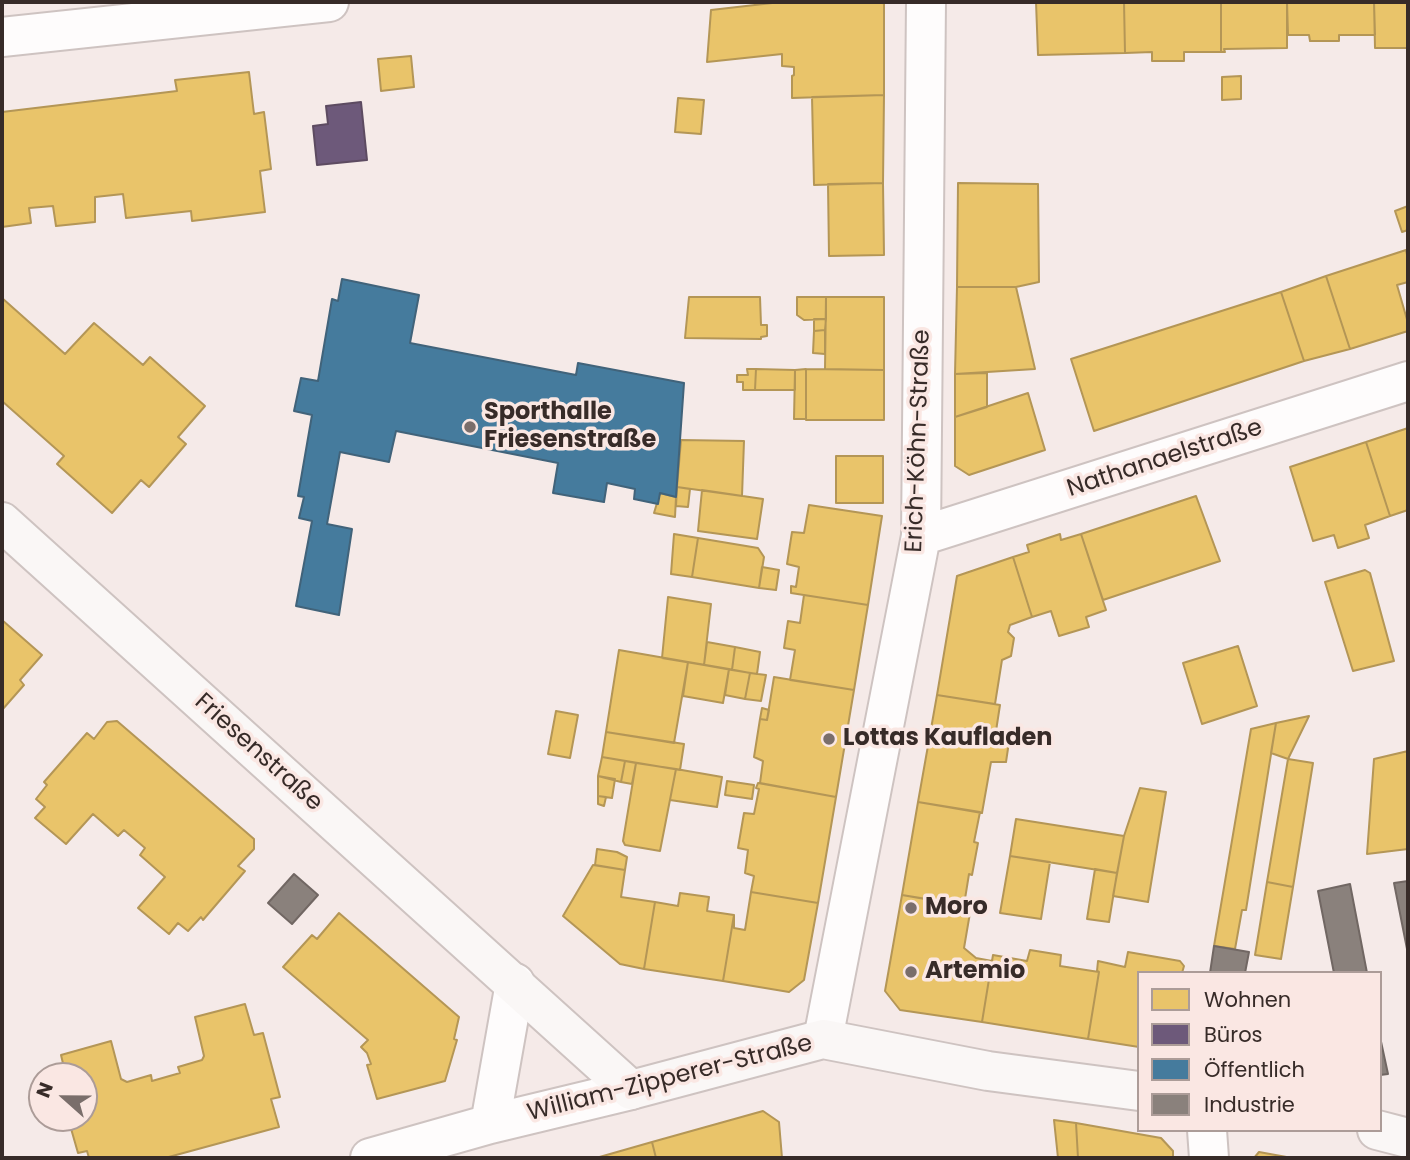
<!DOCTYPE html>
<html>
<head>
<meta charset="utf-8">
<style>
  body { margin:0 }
  #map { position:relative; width:1410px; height:1160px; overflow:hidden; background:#f5eae8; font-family:Poppins,sans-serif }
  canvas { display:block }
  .frame { position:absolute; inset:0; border:4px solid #372b28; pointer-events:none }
  .legend { position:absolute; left:1137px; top:971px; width:245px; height:161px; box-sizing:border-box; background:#fae7e3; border:2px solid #ac9c98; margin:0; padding:9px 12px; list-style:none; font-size:21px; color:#372b28 }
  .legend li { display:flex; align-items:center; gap:14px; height:35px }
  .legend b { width:35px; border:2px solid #ac9c98 }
  .north { position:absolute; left:28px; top:1062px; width:70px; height:70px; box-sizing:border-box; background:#fae7e3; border:2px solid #ac9c98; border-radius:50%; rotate:291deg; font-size:19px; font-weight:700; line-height:28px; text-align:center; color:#372b28 }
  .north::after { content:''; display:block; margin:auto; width:24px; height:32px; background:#7a6e6b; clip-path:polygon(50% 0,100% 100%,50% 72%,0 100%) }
</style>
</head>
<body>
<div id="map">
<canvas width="1410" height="1160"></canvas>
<div class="frame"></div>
<ul class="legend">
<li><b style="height:19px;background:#e9c46a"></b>Wohnen</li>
<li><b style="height:19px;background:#6d597a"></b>Büros</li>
<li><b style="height:19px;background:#457b9d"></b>Öffentlich</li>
<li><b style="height:19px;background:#8a817c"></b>Industrie</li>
</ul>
<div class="north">N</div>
</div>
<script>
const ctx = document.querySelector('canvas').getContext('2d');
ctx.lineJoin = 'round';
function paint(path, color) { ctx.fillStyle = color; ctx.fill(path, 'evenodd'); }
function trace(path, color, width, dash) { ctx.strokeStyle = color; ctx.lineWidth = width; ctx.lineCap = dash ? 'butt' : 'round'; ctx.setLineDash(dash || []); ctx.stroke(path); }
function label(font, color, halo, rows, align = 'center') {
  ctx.font = font + ' Poppins,sans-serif'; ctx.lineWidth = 7; ctx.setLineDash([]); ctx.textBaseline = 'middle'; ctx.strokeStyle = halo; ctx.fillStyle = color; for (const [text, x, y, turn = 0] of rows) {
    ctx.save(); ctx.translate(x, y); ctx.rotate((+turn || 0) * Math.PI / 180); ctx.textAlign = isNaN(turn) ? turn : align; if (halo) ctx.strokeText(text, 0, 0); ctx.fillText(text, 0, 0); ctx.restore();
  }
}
const homes = new Path2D(`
  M 781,2 L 882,2 L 884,4 L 884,95 L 792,98 L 792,76 L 794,75 L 794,67 L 782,66 L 782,54 L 707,62 L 711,10 Z
  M 1036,2 L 1124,2 L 1125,53 L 1038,55 Z
  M 1124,2 L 1221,2 L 1221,52 L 1184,52 L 1184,61 L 1152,61 L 1152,52 L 1125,53 Z
  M 1221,2 L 1287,2 L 1287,48 L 1224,49 L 1225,52 L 1221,52 Z
  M 1287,2 L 1374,2 L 1375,35 L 1339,35 L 1339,41 L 1310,41 L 1309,35 L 1288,35 Z
  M 1374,2 L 1408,2 L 1408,61 L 1407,48 L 1375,48 Z
  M 411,56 L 414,87 L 381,91 L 378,59 Z
  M 249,72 L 254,114 L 264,112 L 271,169 L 260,171 L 265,212 L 192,221 L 191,211 L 126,218 L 123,194 L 95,197 L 95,222 L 56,226 L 53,206 L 29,208 L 31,223 L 2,227 L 2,112 L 177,91 L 175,80 Z
  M 1241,76 L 1241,99 L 1222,100 L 1222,77 Z
  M 884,95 L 883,183 L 814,185 L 812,97 Z
  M 678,98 L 704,100 L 701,134 L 675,132 Z
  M 883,183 L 884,255 L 829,256 L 828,184 Z
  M 958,183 L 1038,184 L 1039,282 L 1016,287 L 957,287 Z
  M 1408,206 L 1408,230 L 1402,232 L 1395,211 Z
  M 1406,250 L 1408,259 L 1408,282 L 1397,285 L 1408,323 L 1408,331 L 1350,349 L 1326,276 Z
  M 1326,276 L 1350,349 L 1304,361 L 1281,292 Z
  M 957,287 L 1016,287 L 1035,369 L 955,374 Z
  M 1281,292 L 1304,361 L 1094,431 L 1071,359 Z
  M 689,297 L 760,297 L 761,325 L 767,325 L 767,336 L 761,337 L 761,339 L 685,338 Z
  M 797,297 L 826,297 L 826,319 L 804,320 L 797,315 Z
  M 826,297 L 884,297 L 884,370 L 825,369 Z
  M 2,298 L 65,354 L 94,323 L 143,365 L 150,357 L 205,406 L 178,437 L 186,444 L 149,487 L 141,480 L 112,513 L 57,464 L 64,456 L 2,401 Z
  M 814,319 L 826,319 L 825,330 L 814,331 Z
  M 825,330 L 825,354 L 813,353 L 814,331 Z
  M 747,369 L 756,369 L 755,390 L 743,390 L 743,382 L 737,382 L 737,375 L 748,375 Z
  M 756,369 L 795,370 L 795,390 L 755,390 Z
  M 806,369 L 884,370 L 884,420 L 806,420 Z
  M 806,369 L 806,419 L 794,419 L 795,370 Z
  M 987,373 L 987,407 L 955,417 L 955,374 Z
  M 1028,393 L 1045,450 L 969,475 L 955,466 L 955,417 Z
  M 1408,428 L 1408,510 L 1390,516 L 1366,442 Z
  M 681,440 L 744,441 L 742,496 L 677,487 Z
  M 1366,442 L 1390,516 L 1365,525 L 1369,538 L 1338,548 L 1334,535 L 1313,541 L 1290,467 Z
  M 836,456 L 883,456 L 883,503 L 836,503 Z
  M 677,487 L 690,489 L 688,507 L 676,506 Z
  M 702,490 L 763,499 L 757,539 L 698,531 Z
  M 660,493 L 676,497 L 675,517 L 654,513 Z
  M 1196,496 L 1220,561 L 1103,600 L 1081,534 Z
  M 809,505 L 882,516 L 868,605 L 791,593 L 791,586 L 796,587 L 799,567 L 787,564 L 792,532 L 804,533 Z
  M 674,534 L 698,538 L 692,577 L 671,574 Z
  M 1060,534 L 1061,540 L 1081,534 L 1106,610 L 1086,617 L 1089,627 L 1059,636 L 1051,611 L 1032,617 L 1013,557 L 1029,552 L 1027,545 Z
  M 698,538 L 758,548 L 764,557 L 759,588 L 692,577 Z
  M 1013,557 L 1032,617 L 1010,625 L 1008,632 L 1014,638 L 1011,656 L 1002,660 L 995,704 L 937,695 L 957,576 Z
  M 762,567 L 779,570 L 776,590 L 759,588 Z
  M 1365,570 L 1370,573 L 1394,661 L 1353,671 L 1325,582 Z
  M 804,595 L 868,605 L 854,690 L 790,680 L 795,650 L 784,648 L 788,621 L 800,623 Z
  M 668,597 L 711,604 L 704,665 L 662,658 Z
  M 2,620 L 42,655 L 20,680 L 24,685 L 2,710 Z
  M 707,642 L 735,647 L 732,670 L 704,665 Z
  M 1238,646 L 1257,706 L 1202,724 L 1183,663 Z
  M 735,647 L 760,652 L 757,674 L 732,670 Z
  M 619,650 L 688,662 L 674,743 L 606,732 Z
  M 688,662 L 729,669 L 723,703 L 683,696 Z
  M 729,669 L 750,673 L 745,699 L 725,695 Z
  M 750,673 L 766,675 L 761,701 L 745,699 Z
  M 774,677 L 854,690 L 836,797 L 760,783 L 763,761 L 754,757 L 760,719 L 767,720 Z
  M 937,695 L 1000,705 L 996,731 L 1008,733 L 1010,735 L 1006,762 L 991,762 L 982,813 L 918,802 Z
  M 762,708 L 769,710 L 767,720 L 760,719 Z
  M 556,711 L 578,715 L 570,758 L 548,754 Z
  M 1309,716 L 1288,759 L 1271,753 L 1276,723 Z
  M 117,721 L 254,839 L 254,849 L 238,866 L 245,871 L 203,920 L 201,917 L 188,931 L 178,923 L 169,934 L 138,908 L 165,877 L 140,855 L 145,848 L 124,830 L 118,836 L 93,814 L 66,844 L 35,818 L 45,807 L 36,799 L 47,785 L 44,782 L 87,733 L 94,739 L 107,722 Z
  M 1276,723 L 1246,910 L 1242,910 L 1235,949 L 1214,946 L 1251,729 Z
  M 606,732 L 684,744 L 680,770 L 602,757 Z
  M 1408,751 L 1408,849 L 1367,854 L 1374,759 Z
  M 602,757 L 625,761 L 621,782 L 598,776 Z
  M 1288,759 L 1313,763 L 1293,887 L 1267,882 Z
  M 625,761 L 636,763 L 632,784 L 621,782 Z
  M 636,763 L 676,769 L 660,851 L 625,845 L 623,841 Z
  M 676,769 L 722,777 L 717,807 L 670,800 Z
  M 598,776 L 615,779 L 612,798 L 598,796 Z
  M 727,781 L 754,785 L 752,799 L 725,795 Z
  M 758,783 L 836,797 L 818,903 L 751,892 L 754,876 L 745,873 L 748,850 L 738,848 L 744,813 L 754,814 L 759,789 L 756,788 Z
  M 1140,788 L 1166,792 L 1148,902 L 1113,896 L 1124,836 Z
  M 598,796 L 606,797 L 604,806 L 598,804 Z
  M 918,802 L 980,812 L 974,842 L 978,843 L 972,875 L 969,874 L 964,905 L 902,895 Z
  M 1016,819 L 1124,836 L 1117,873 L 1010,856 Z
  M 597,849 L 617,852 L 627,857 L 625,870 L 595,865 Z
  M 1010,856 L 1050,862 L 1041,919 L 1000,913 Z
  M 593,865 L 625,870 L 621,897 L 655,902 L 644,969 L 620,964 L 563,916 Z
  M 1095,869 L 1117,873 L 1109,922 L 1087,919 Z
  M 1267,882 L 1293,887 L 1281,959 L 1255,955 Z
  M 751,892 L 818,903 L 804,980 L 789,992 L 723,981 L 734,915 L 734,928 L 745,930 Z
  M 680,893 L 709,897 L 707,911 L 734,915 L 723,981 L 644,969 L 655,902 L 678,906 Z
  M 902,895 L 971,907 L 964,948 L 976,958 L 992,961 L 982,1022 L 900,1010 L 885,991 Z
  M 339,913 L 459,1017 L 454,1039 L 457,1040 L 445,1081 L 377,1099 L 367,1065 L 371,1064 L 367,1053 L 361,1047 L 368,1040 L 283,967 L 312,935 L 317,939 Z
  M 1030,950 L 1061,955 L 1060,966 L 1099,972 L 1088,1039 L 982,1022 L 993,955 L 1027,961 Z
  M 1128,952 L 1180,961 L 1184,966 L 1182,973 L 1139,973 L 1139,1047 L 1088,1039 L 1099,972 L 1097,971 L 1098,961 L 1125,967 Z
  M 245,1004 L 254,1035 L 263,1033 L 280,1097 L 271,1099 L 279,1127 L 165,1158 L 89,1158 L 87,1151 L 78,1153 L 68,1118 L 84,1118 L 84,1076 L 66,1076 L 61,1055 L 111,1041 L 121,1079 L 127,1082 L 151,1075 L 152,1081 L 180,1073 L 178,1067 L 202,1060 L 204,1056 L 195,1017 Z
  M 763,1111 L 779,1122 L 782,1158 L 656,1158 L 652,1142 Z
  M 1054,1120 L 1076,1123 L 1078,1158 L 1058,1158 Z
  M 1076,1123 L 1161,1138 L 1173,1151 L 1173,1158 L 1078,1158 Z
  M 652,1142 L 656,1158 L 596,1158 Z
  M 1259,1152 L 1292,1158 L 1254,1158 Z`);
const offices = new Path2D(`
  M 361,102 L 367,160 L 317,165 L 313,126 L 328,124 L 326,106 Z`);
const public = new Path2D(`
  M 342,279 L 419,295 L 410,343 L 576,375 L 578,363 L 684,383 L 676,497 L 660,493 L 658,504 L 634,499 L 635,489 L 607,483 L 604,502 L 553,493 L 558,463 L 396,431 L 389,462 L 340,452 L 327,524 L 352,529 L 339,615 L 296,606 L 312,521 L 299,518 L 304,497 L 298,496 L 312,415 L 294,411 L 301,378 L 318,381 L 332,299 L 338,301 Z`);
const industry = new Path2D(`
  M 294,874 L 318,895 L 292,924 L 268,903 Z
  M 1408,881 L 1408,954 L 1394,883 Z
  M 1350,884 L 1367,973 L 1334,973 L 1318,891 Z
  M 1214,946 L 1249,952 L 1245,973 L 1210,973 Z
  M 1380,1037 L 1388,1074 L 1380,1075 Z`);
const street = new Path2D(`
  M 2,37 L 329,2
  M 921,536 L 1408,381
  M 823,1039 L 921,536 L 926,2
  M 490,1124 L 515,983
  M 1207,1130 L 1209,1158
  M 370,1158 L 490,1124 L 631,1090`);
const secondary = new Path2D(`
  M 2,522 L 631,1090 L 823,1039 L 988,1071 L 1139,1091
  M 1377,1130 L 1408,1138`);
const markers = [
  [470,427,7,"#7a6e6b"],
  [829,739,7,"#7a6e6b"],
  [911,908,7,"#7a6e6b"],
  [911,972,7,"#7a6e6b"]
];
const poiNames = [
  ["Sporthalle",484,413],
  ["Friesenstraße",484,441],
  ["Lottas Kaufladen",843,739],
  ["Moro",925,908],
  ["Artemio",925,972]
];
const streetNames = [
  ["Erich-Köhn-Straße",919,441,-88],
  ["Nathanaelstraße",1165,459,-18],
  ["Friesenstraße",258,753,42],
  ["William-Zipperer-Straße",670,1079,-14]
];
paint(homes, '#e9c46a');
trace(homes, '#b49656', 2);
paint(offices, '#6d597a');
trace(offices, '#5d4b61', 2);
paint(public, '#457b9d');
trace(public, '#41637a', 2);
paint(industry, '#8a817c');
trace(industry, '#716763', 2);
trace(street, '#cec3c1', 42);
trace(secondary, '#cec3c1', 42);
trace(street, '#fefcfc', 38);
trace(secondary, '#faf7f6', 38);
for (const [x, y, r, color] of markers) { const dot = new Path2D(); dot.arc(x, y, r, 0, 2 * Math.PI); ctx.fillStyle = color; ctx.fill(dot); trace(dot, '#fae7e3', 2.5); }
label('bold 24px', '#372b28', '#fae7e3', poiNames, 'left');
label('24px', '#372b28', '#fae7e3', streetNames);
</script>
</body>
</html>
